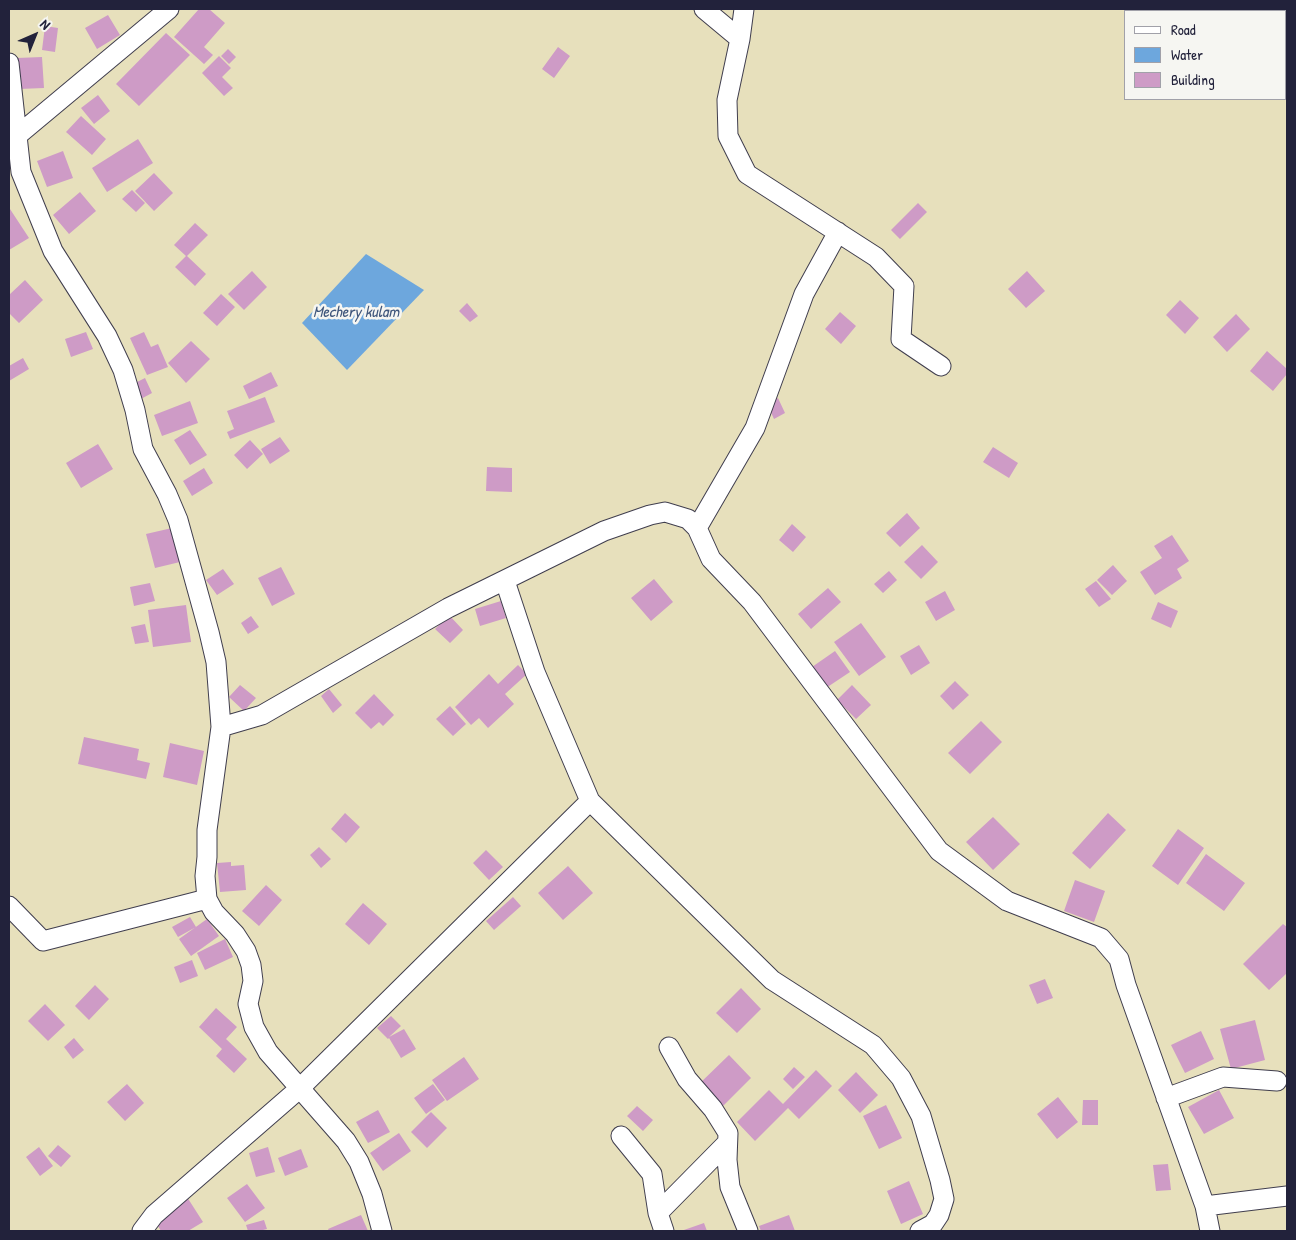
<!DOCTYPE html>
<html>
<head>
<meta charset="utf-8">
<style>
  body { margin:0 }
  #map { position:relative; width:1296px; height:1240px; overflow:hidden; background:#e7e0bc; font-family:"Patrick Hand",sans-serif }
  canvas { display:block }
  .frame { position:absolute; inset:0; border:10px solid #22223b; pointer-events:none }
  .legend { position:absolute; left:1124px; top:10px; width:162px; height:90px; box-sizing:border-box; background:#f6f6f2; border:1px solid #a1a1a9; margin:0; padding:6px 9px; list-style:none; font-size:15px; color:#22223b }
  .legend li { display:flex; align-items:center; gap:10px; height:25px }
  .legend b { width:25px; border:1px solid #a1a1a9 }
  .north { position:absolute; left:10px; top:10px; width:50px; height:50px; -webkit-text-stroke:4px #f6f6f2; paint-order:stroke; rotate:44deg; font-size:14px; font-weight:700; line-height:20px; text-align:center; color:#22223b }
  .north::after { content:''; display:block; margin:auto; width:18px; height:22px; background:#22223b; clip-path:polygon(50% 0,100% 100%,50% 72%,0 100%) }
</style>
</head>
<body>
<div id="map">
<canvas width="1296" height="1240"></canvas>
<div class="frame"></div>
<ul class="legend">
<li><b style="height:6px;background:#fff"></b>Road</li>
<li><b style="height:14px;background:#6da7dd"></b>Water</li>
<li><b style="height:14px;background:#ce9bc6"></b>Building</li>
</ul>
<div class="north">N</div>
</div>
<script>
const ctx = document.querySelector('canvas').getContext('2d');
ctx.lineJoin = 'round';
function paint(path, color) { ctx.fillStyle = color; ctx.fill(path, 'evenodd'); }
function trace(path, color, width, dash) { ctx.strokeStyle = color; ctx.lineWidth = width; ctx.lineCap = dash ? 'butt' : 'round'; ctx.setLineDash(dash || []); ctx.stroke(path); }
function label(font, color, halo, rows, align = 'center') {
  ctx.font = font + ' "Patrick Hand",sans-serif'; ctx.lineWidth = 5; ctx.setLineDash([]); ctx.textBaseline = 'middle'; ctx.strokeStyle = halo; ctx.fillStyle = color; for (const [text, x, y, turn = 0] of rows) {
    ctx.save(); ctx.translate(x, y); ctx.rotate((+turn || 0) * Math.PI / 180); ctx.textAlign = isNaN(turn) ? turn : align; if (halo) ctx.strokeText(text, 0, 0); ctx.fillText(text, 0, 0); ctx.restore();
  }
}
const water = new Path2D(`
  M 366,254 L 424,290 L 347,370 L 302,323 Z`);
const building = new Path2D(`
  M 199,9 L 209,9 L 225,23 L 204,47 L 213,55 L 204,64 L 174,37 Z
  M 108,15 L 120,35 L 97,49 L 85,28 Z
  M 45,26 L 58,28 L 55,52 L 42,50 Z
  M 166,33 L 190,55 L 139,106 L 116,84 Z
  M 558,47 L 570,56 L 554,78 L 542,69 Z
  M 228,49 L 236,57 L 229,64 L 221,56 Z
  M 219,56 L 231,68 L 222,77 L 233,88 L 224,96 L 202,73 Z
  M 42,57 L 44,88 L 19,89 L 17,58 Z
  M 98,95 L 110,111 L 94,124 L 81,108 Z
  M 81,116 L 106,139 L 92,155 L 66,132 Z
  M 138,139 L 153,163 L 107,192 L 92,168 Z
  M 63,151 L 73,178 L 47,187 L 37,161 Z
  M 154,173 L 173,193 L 154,211 L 135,191 Z
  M 132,190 L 145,203 L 136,212 L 122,199 Z
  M 80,192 L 96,211 L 69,234 L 53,215 Z
  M 918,203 L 927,212 L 900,239 L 891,230 Z
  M 10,209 L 29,238 L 9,250 L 9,210 Z
  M 195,223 L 208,235 L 187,256 L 206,274 L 195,286 L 175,267 L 186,256 L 174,245 Z
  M 252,271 L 267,287 L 244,310 L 228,294 Z
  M 1027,271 L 1045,291 L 1026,308 L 1008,289 Z
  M 25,280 L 43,300 L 19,323 L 9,313 L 9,295 Z
  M 221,294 L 235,307 L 217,326 L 203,313 Z
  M 1180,300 L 1199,318 L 1185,334 L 1166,315 Z
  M 467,303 L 478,316 L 470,322 L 459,311 Z
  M 840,312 L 856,326 L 841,344 L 825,329 Z
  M 1236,314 L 1250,329 L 1227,352 L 1213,337 Z
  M 86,332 L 93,349 L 71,357 L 65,339 Z
  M 144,332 L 151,347 L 158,344 L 168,367 L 147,375 L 130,338 Z
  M 191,341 L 210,359 L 186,383 L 168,363 Z
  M 1267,351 L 1287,369 L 1287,374 L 1273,391 L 1250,371 Z
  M 23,358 L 29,369 L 9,381 L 9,366 Z
  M 271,372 L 278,386 L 249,399 L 243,386 Z
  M 145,378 L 152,393 L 139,400 L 131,385 Z
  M 265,397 L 275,422 L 230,439 L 227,432 L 234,429 L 227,411 Z
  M 778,398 L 785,413 L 774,419 L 767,404 Z
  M 190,401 L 198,423 L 162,436 L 154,415 Z
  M 190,430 L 207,455 L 190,465 L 174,440 Z
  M 280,437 L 290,451 L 270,464 L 261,449 Z
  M 250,440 L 263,454 L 247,469 L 234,455 Z
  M 98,444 L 113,469 L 81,488 L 66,463 Z
  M 993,447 L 1018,463 L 1009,478 L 983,462 Z
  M 487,467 L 512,468 L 512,492 L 486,491 Z
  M 204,468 L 213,483 L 192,496 L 183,481 Z
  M 907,513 L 920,528 L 900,547 L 886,533 Z
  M 792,524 L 806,537 L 793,552 L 779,540 Z
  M 172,528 L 180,562 L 155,568 L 146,534 Z
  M 1172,535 L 1189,561 L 1177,569 L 1182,578 L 1155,595 L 1140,572 L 1162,558 L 1154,546 Z
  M 922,545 L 938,562 L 921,579 L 904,562 Z
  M 1113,565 L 1127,581 L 1112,595 L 1097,580 Z
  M 281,567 L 295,594 L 272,606 L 258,578 Z
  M 223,569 L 234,584 L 217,595 L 206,580 Z
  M 889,571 L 897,580 L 883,593 L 874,584 Z
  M 654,579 L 673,602 L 651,621 L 631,598 Z
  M 1096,581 L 1111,599 L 1099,607 L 1085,589 Z
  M 150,583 L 155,601 L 134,606 L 130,587 Z
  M 828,588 L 841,602 L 811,629 L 798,614 Z
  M 945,591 L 955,610 L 936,621 L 925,602 Z
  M 501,601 L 506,618 L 480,626 L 475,609 Z
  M 1158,602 L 1178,611 L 1171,628 L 1151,619 Z
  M 186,605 L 191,642 L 153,647 L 148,610 Z
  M 449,615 L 463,630 L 450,643 L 435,629 Z
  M 251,616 L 259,627 L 248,634 L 241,623 Z
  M 861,623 L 886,657 L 859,676 L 834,642 Z
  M 145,624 L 149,642 L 135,644 L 131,627 Z
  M 919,645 L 930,663 L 911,675 L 900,656 Z
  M 835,651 L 850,672 L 826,688 L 812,667 Z
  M 518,665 L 527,674 L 505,694 L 514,704 L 488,728 L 479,718 L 471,725 L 455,707 L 489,674 L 498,684 Z
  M 955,681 L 969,695 L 953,710 L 940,696 Z
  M 240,685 L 256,698 L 244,711 L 229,697 Z
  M 852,685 L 871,705 L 856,719 L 837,700 Z
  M 329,689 L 342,705 L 333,713 L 321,696 Z
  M 374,694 L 394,715 L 383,726 L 379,722 L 371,729 L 355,713 Z
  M 450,706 L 466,724 L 453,736 L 436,719 Z
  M 981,721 L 1002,742 L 970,774 L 948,753 Z
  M 84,737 L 139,749 L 137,760 L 150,763 L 146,779 L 78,764 Z
  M 170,743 L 204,751 L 197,785 L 163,777 Z
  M 345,813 L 360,827 L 346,843 L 331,829 Z
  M 1108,813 L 1126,830 L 1090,869 L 1072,853 Z
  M 993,817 L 1020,844 L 993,870 L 966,842 Z
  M 1178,829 L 1204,848 L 1178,885 L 1152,866 Z
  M 319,847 L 331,859 L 321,868 L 310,855 Z
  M 486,850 L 503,867 L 489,880 L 473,863 Z
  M 1206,854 L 1245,883 L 1224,911 L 1186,883 Z
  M 231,862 L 231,866 L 244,865 L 246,890 L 220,892 L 217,863 Z
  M 568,866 L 593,893 L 563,920 L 538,893 Z
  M 1075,880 L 1105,891 L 1094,922 L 1064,911 Z
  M 266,885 L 282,900 L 259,926 L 242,911 Z
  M 513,897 L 521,906 L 494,930 L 486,921 Z
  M 363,903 L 387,924 L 369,945 L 345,924 Z
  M 190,917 L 196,927 L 178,937 L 172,927 Z
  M 207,919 L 219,936 L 191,956 L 179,939 Z
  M 1283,924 L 1287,927 L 1287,973 L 1269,990 L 1243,964 Z
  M 225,939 L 233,957 L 205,970 L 197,953 Z
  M 192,960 L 198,976 L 180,983 L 174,967 Z
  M 1045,979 L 1053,998 L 1037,1004 L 1029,985 Z
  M 95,985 L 109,999 L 89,1020 L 75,1006 Z
  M 741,988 L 761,1009 L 737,1033 L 716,1013 Z
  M 45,1004 L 65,1025 L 48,1041 L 28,1021 Z
  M 216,1008 L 237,1027 L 226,1039 L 247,1059 L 234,1073 L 216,1056 L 222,1049 L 199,1027 Z
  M 391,1016 L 401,1026 L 389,1037 L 404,1029 L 416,1049 L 401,1058 L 389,1038 L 388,1039 L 377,1028 Z
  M 1255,1020 L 1265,1060 L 1231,1069 L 1220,1029 Z
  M 1201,1031 L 1214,1059 L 1185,1073 L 1171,1045 Z
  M 74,1038 L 84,1050 L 73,1059 L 64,1047 Z
  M 729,1055 L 751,1078 L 720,1109 L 697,1086 Z
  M 464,1057 L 479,1079 L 447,1101 L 432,1080 Z
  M 794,1067 L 805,1077 L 793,1089 L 783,1079 Z
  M 816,1070 L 832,1086 L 799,1119 L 788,1108 L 755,1141 L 737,1122 L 769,1090 L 783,1104 Z
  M 856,1072 L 878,1095 L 860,1113 L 838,1090 Z
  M 127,1084 L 144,1103 L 125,1121 L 107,1102 Z
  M 433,1084 L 445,1100 L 426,1114 L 414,1098 Z
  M 1219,1090 L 1234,1118 L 1204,1134 L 1188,1107 Z
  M 1058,1097 L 1078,1122 L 1057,1139 L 1037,1114 Z
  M 1083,1100 L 1098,1100 L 1098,1125 L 1082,1125 Z
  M 886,1105 L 902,1138 L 879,1149 L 863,1116 Z
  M 637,1106 L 653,1120 L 643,1131 L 627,1116 Z
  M 378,1110 L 390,1132 L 368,1143 L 356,1122 Z
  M 431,1112 L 447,1128 L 427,1148 L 411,1132 Z
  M 399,1133 L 411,1151 L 383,1171 L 370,1153 Z
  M 58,1145 L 71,1156 L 61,1167 L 48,1156 Z
  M 39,1147 L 53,1166 L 40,1176 L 26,1157 Z
  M 268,1147 L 275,1172 L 256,1177 L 249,1153 Z
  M 301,1149 L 308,1167 L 285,1176 L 278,1158 Z
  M 1168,1164 L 1171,1190 L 1156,1191 L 1153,1165 Z
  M 909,1181 L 923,1214 L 901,1224 L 887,1191 Z
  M 247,1184 L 265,1208 L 245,1222 L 227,1198 Z
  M 187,1197 L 203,1222 L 188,1231 L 161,1231 L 153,1218 Z
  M 361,1215 L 368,1231 L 329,1231 L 328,1229 Z
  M 789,1215 L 795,1231 L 761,1231 L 759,1226 Z
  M 264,1220 L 267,1229 L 259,1231 L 248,1231 L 246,1225 Z
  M 704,1223 L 707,1231 L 681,1231 Z`);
const minor = new Path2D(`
  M 704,9 L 740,39
  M 744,9 L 740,39 L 727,100 L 728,136 L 747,174 L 876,257 L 904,286 L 901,339 L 941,366
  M 9,63 L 21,172 L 53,251 L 107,336 L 123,370 L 135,410 L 143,449 L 167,494 L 178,520 L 209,632 L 216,662 L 221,727 L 207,830 L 207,857 L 205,876 L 207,899 L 214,912 L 235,934 L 246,951 L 251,965 L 253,981 L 248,1004 L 254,1027 L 268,1052 L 346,1141 L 359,1162 L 372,1194 L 382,1231
  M 18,135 L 169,9
  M 697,528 L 755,428 L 804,294 L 838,232
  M 505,581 L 535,672 L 590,801 L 772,980 L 873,1045 L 901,1078 L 921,1116 L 940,1180 L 944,1199 L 939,1215 L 933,1224 L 920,1231
  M 221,727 L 262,715 L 448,608 L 604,531 L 650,515 L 665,512 L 688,519 L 697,528 L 711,559 L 752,602 L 939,851 L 1007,901 L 1101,938 L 1119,959 L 1126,985 L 1205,1206 L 1210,1231
  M 9,906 L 43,941 L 207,899
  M 669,1047 L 687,1079 L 713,1109 L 728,1133 L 727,1160 L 730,1187 L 748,1231
  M 1166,1098 L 1223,1077 L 1277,1081
  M 621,1136 L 652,1174 L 658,1213 L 664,1231
  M 1205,1206 L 1287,1196
  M 658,1213 L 727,1143
  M 142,1231 L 154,1215 L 299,1089 L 590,801`);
const waterNames = [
  ["Mechery kulam",356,313]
];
paint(water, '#6da7dd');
paint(building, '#ce9bc6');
trace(minor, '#403e4e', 21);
trace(minor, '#fff', 19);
label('italic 16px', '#40577c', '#f6f6f2', waterNames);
</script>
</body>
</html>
